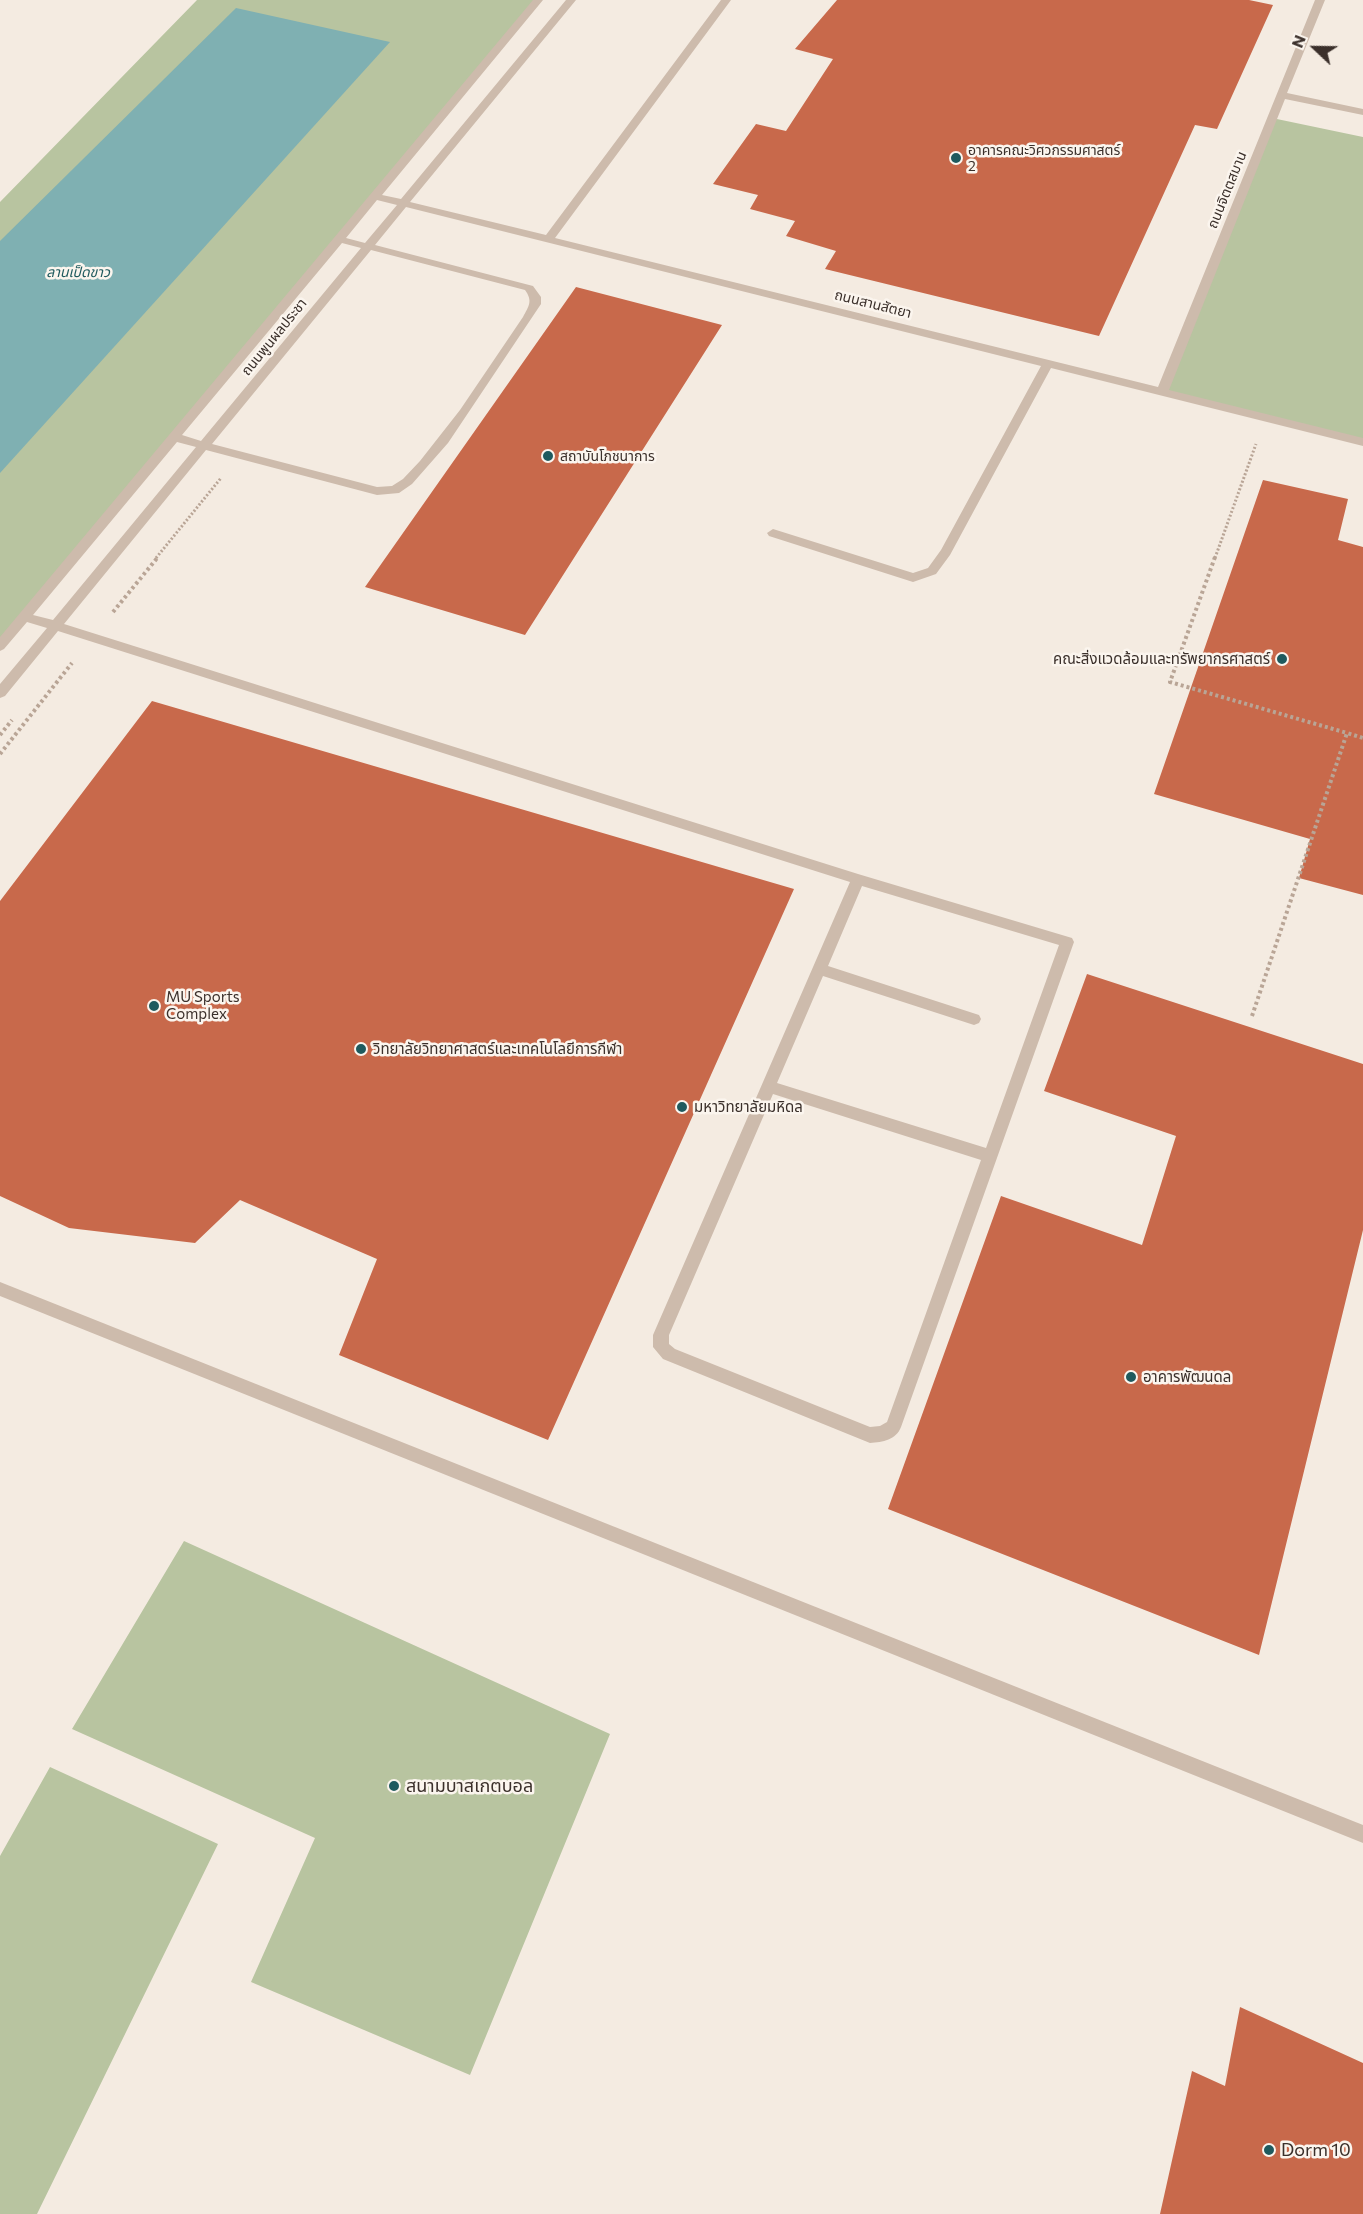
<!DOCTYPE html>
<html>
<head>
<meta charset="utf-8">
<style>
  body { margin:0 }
  #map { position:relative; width:1363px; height:2214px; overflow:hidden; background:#f4ebe1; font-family:Commissioner,sans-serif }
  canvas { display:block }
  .north { position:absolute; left:1285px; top:18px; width:60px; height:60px; -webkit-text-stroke:4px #fbf5ee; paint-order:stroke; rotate:292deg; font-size:16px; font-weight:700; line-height:24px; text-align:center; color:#3b302b }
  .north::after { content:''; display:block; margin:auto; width:21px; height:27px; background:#3b302b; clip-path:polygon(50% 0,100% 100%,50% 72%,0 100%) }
</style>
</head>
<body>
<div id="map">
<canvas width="1363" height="2214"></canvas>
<div class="north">N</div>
</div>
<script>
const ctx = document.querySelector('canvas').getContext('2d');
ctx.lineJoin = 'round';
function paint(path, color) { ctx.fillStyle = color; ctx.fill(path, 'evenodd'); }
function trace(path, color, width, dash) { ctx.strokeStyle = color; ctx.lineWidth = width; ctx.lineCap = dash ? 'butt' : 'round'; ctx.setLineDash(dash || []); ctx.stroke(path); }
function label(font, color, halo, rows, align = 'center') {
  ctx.font = font + ' Commissioner,"Noto Sans Thai",sans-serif'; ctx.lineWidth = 5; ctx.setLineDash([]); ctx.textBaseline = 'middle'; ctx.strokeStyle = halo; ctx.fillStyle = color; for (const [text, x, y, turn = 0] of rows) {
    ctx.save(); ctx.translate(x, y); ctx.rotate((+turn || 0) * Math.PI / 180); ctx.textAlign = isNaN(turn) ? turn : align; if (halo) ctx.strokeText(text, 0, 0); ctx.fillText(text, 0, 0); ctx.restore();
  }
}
const green = new Path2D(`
  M 197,0 L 538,0 L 0,646 L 0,202 Z
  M 1272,118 L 1363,137 L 1363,442 L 1162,392 Z
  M 184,1541 L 610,1734 L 470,2075 L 251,1982 L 315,1838 L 72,1729 Z
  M 50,1767 L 218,1844 L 37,2214 L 0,2214 L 0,1856 Z`);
const water = new Path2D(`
  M 236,8 L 390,42 L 0,473 L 0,241 Z`);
const building = new Path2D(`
  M 837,0 L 1249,0 L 1273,5 L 1217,129 L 1195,125 L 1099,336 L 825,269 L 836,251 L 786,236 L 795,221 L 750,209 L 758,195 L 713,184 L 756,124 L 786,131 L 833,59 L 795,49 Z
  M 576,287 L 722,325 L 525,635 L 365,587 Z
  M 1263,480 L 1348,499 L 1338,540 L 1363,547 L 1363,895 L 1299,878 L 1310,839 L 1154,794 Z
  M 152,701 L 794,889 L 548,1440 L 339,1355 L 377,1259 L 240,1200 L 195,1243 L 69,1228 L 0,1196 L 0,901 Z
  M 1087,974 L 1363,1064 L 1363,1230 L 1259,1655 L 888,1509 L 1001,1196 L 1142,1245 L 1176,1136 L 1044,1091 Z
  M 1240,2007 L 1363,2063 L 1363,2214 L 1160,2214 L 1192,2071 L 1225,2086 Z`);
const pathFar1 = new Path2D(`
  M 156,558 L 221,478
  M 1215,558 L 1256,444`);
const path = new Path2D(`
  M 1215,557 L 1170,682 L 1347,733
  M 113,612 L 158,557
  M 0,735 L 12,720
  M 0,754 L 72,663
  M 1252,1016 L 1347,733 L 1363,738`);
const lane = new Path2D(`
  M 533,0 L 543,0 L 382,195 L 401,199 L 566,0 L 576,0 L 410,202 L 546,235 L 721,0 L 731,0 L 555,238 L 1158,387 L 1315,0 L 1325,0 L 1287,93 L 1363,109 L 1363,115 L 1285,99 L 1169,390 L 1363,438 L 1363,446 L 1051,368 L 950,555 L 936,574 L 913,582 L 769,536 L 767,533 L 773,529 L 913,573 L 928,568 L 941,550 L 1041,366 L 406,207 L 375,245 L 533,286 L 541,297 L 541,304 L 448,443 L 412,484 L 399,493 L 377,495 L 206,450 L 64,624 L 858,874 L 1072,938 L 1074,942 L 901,1427 C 896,1440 883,1442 870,1443 L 663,1359 L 653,1347 L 653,1335 L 850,882 L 58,631 L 5,696 L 0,698 L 0,684 L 47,628 L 27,622 L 4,649 L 0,651 L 0,637 ZM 377,200 L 397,205 L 365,243 L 346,238 ZM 342,243 L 361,248 L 201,441 L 182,435 ZM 371,250 L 525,290 C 533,301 529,306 523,317 L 460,410 L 420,461 L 403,479 L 392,486 L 377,487 L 212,444 ZM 177,442 L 196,447 L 53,620 L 33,615 ZM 862,886 L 1059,945 L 986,1148 L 777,1083 L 823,976 L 974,1025 L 979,1023 L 981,1019 L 979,1015 L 828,966 ZM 773,1094 L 981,1160 L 887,1422 L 880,1426 L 870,1427 L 675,1349 L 669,1344 L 669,1335 Z`);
const street = new Path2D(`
  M 0,1282 L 1363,1825 L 1363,1843 L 0,1296 Z`);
const markers = [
  [956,158,6,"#1f5a5e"],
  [548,456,6,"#1f5a5e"],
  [1282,659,6,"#1f5a5e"],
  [154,1006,6,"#1f5a5e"],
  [361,1049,6,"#1f5a5e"],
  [682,1107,6,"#1f5a5e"],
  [1131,1377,6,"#1f5a5e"],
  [394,1786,6,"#1f5a5e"],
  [1269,2150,6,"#1f5a5e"]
];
const farPoinames = [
  ["อาคารคณะวิศวกรรมศาสตร์",968,150],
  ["2",968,166],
  ["สถาบันโภชนาการ",560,456]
];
const farStreetnames = [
  ["ถนนจิตตสมาน",1227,190,-68],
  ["ถนนสานสัตยา",873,304,14],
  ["ถนนพูนผลประชา",274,337,-51]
];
const farWaternames = [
  ["ลานเป็ดขาว",78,272]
];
const poiNames = [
  ["คณะสิ่งแวดล้อมและทรัพยากรศาสตร์",1270,659,"right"],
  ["MU Sports",166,997],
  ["Complex",166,1014],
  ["วิทยาลัยวิทยาศาสตร์และเทคโนโลยีการกีฬา",373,1049],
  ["มหาวิทยาลัยมหิดล",694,1107],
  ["อาคารพัฒนดล",1143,1377]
];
const nearPoinames = [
  ["สนามบาสเกตบอล",406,1786],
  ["Dorm 10",1281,2150]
];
paint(green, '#b8c4a0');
paint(water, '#7fb0b2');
paint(building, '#c8694b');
trace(pathFar1, '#b9a596', 3, [2, 2]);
trace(path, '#b9a596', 4, [3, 3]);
paint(lane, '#cdbbac');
paint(street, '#cdbbac');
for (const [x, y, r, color] of markers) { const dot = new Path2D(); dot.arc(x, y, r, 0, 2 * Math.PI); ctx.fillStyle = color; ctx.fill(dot); trace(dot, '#fbf5ee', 2); }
label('14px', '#3b302b', '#fbf5ee', farPoinames, 'left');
label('14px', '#3b302b', '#fbf5ee', farStreetnames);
label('italic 14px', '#1f5a5e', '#fbf5ee', farWaternames);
label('15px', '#3b302b', '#fbf5ee', poiNames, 'left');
label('18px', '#3b302b', '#fbf5ee', nearPoinames, 'left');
</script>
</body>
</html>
